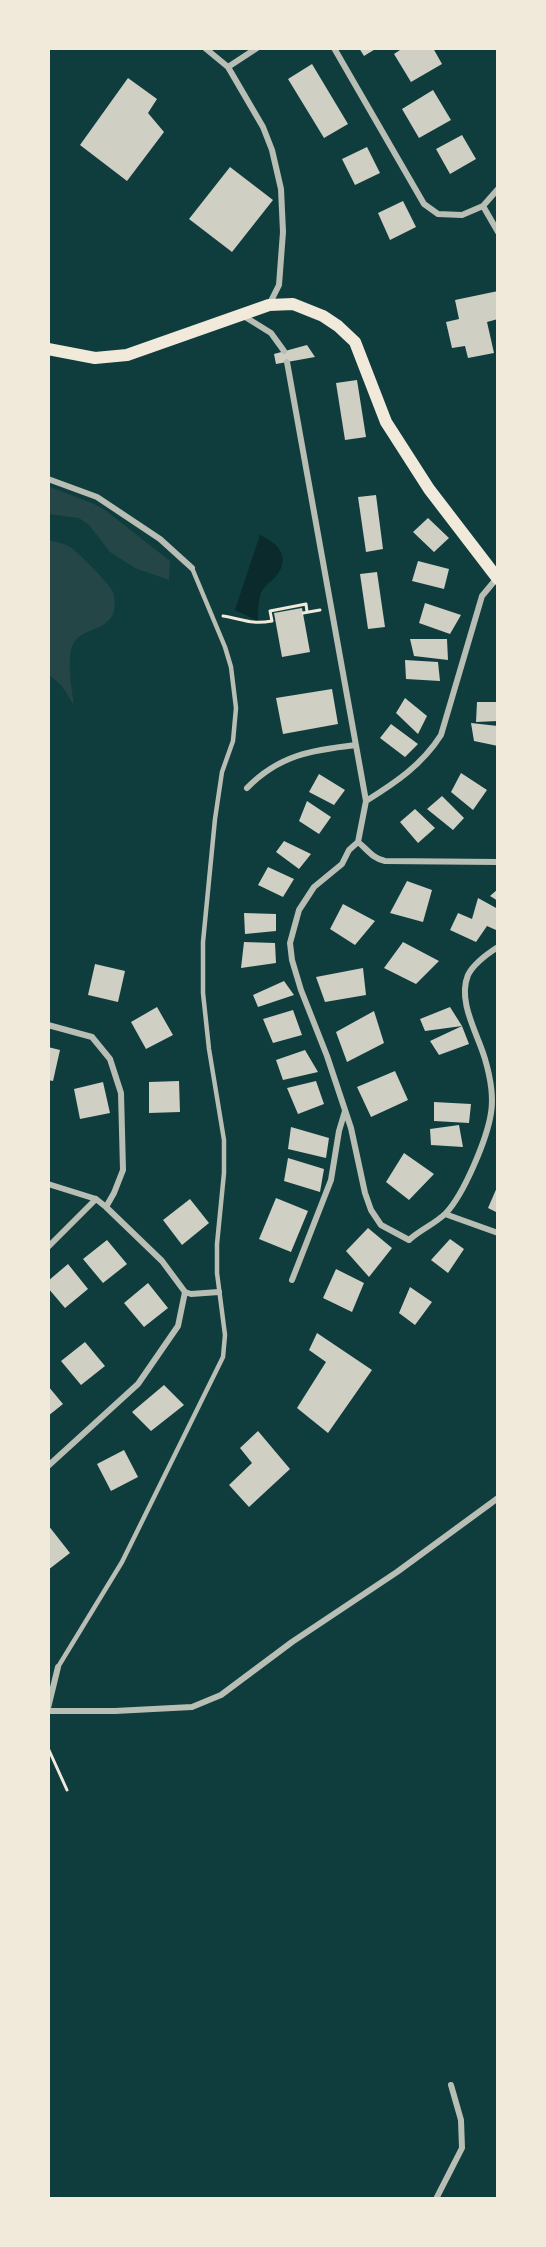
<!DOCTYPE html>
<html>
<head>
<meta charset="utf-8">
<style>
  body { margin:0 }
  #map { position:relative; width:546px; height:2247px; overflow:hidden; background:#0f3d3e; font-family:"DejaVu Sans",sans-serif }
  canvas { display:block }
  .frame { position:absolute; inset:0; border:50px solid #f1e9da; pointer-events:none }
</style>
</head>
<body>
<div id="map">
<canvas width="546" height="2247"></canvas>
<div class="frame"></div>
</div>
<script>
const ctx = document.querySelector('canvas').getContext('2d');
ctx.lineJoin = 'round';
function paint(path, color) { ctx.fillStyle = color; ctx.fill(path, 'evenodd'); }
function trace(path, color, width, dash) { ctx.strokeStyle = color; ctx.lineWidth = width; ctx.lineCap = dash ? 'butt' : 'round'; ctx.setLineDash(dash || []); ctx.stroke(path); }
const green = new Path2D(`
  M 48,486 L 94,504 L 105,510 L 170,561 L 169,580 L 135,568 L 110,552 L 89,525 L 79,518 L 48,514 Z
  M 48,540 C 55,542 64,543 70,547 C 76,550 108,583 112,590 C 115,596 116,610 112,616 C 104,630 84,629 75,641 C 65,654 72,689 74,705 L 62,686 L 48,674 Z`);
const water = new Path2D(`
  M 260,535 C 277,542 291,557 277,575 C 272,582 265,584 261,593 C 258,601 258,612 258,621 L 235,610 Z`);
const building = new Path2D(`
  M 359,48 L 377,48 L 364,56 Z
  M 403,48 L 433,48 L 442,64 L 411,82 L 394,54 Z
  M 312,64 L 348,124 L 324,138 L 288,79 Z
  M 128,78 L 157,99 L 148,113 L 164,132 L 127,181 L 80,145 Z
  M 433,90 L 451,120 L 419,138 L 402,109 Z
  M 462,135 L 476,159 L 450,174 L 436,149 Z
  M 367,147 L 380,173 L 355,185 L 342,159 Z
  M 230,167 L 273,200 L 232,252 L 189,219 Z
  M 403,201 L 416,227 L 390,240 L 378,213 Z
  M 498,291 L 498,319 L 487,322 L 494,353 L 468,358 L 465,346 L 452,348 L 446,322 L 459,319 L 455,300 Z
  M 307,345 L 315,357 L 276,364 L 274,354 Z
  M 357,380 L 366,437 L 345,440 L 336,383 Z
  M 376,495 L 383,549 L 366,552 L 358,497 Z
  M 428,518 L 449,538 L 434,552 L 413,532 Z
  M 418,561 L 449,569 L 444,589 L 412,581 Z
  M 377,572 L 385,627 L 368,629 L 360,574 Z
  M 425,603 L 461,615 L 450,634 L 419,623 Z
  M 302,608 L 310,652 L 282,657 L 274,613 Z
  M 410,639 L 447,639 L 448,660 L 414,656 Z
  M 405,660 L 438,662 L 440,681 L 406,679 Z
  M 332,689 L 338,724 L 283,734 L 276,698 Z
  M 405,698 L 427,716 L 418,734 L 396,713 Z
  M 477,702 L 498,702 L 498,721 L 476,722 Z
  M 471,723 L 498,726 L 498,746 L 474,741 Z
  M 391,724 L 418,744 L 405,757 L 380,738 Z
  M 461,773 L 487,790 L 473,810 L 451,792 Z
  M 319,774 L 345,790 L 334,805 L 309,792 Z
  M 442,796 L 464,818 L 453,830 L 427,809 Z
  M 307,801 L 331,817 L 319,834 L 299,821 Z
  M 415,809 L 435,828 L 418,843 L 400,822 Z
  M 284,841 L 311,854 L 299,869 L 276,852 Z
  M 268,867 L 294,879 L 283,897 L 258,885 Z
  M 407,881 L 432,890 L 423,922 L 390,913 Z
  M 498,889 L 498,901 L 490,896 Z
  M 478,898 L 498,909 L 498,927 L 496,930 L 487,926 L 476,942 L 450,930 L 458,913 L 472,919 Z
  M 343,904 L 375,921 L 355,945 L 330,929 Z
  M 244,913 L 276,914 L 276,931 L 245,934 Z
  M 244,942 L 275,943 L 276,963 L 241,968 Z
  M 403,942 L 439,961 L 416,984 L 384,968 Z
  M 95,964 L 125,971 L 118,1002 L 88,995 Z
  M 363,968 L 366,995 L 325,1002 L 316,977 Z
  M 284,981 L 294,995 L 258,1007 L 253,995 Z
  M 157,1007 L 173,1035 L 146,1049 L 131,1022 Z
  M 450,1007 L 462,1026 L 425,1031 L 420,1019 Z
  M 293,1010 L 302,1035 L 273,1043 L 263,1019 Z
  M 374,1011 L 384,1043 L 347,1062 L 336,1032 Z
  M 462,1026 L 469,1044 L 439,1055 L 430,1041 Z
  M 48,1047 L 60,1050 L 53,1081 L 48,1080 Z
  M 305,1050 L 318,1072 L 283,1080 L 276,1060 Z
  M 395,1071 L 408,1100 L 371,1117 L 357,1087 Z
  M 179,1081 L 180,1112 L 149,1113 L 149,1082 Z
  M 316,1081 L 324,1104 L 298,1114 L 287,1088 Z
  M 103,1082 L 110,1113 L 80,1119 L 74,1089 Z
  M 434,1102 L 471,1104 L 469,1123 L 434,1121 Z
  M 459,1125 L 463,1147 L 431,1145 L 430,1129 Z
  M 291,1127 L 329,1138 L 326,1158 L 288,1149 Z
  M 404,1153 L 434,1174 L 409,1200 L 386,1182 Z
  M 288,1158 L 324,1169 L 320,1192 L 284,1181 Z
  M 498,1185 L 498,1213 L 488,1208 Z
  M 276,1198 L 308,1211 L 291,1252 L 259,1239 Z
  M 190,1199 L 209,1223 L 182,1245 L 163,1220 Z
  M 368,1228 L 392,1248 L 369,1277 L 346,1251 Z
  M 450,1239 L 464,1249 L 448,1273 L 431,1260 Z
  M 107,1240 L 127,1264 L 103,1283 L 83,1259 Z
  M 68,1264 L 88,1289 L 65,1308 L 48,1288 L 48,1281 Z
  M 336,1269 L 364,1283 L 352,1312 L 323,1298 Z
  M 148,1283 L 168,1308 L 144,1327 L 124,1303 Z
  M 410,1287 L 432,1302 L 415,1325 L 399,1313 Z
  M 317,1333 L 372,1370 L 328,1433 L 297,1408 L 326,1362 L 309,1350 Z
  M 85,1342 L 105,1366 L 81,1385 L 61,1361 Z
  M 164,1385 L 184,1405 L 151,1431 L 132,1412 Z
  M 48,1386 L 63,1404 L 48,1416 Z
  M 258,1431 L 290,1469 L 249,1507 L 229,1485 L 252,1463 L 240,1448 Z
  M 124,1450 L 138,1477 L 111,1491 L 97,1464 Z
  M 48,1525 L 70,1553 L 48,1570 Z`);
const path = new Path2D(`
  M 303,613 L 320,610
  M 223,616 C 243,619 250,625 272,621 L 270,611 L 306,604 L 307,612
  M 48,1748 L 67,1790`);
const service = new Path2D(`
  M 58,1667 L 122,1562 L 223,1357 L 225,1335 L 217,1273 L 217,1244 L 224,1173 L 224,1140 L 209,1049 L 203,993 L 203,942 L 215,819 L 222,772 L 233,741 L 236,708 L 231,667 L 225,647 L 192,568`);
const minor = new Path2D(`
  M 205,48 L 228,67 L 263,127 L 272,150 L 281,189 L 283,232 L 279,285 L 269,305
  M 334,48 L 424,204 L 438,214 L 462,215 L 483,206 L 498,189
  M 228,67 L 257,48
  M 483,206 L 498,232
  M 242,315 L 271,333 L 284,351
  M 287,362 L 366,801 L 358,842 L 349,850 L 342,864 L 314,887 L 299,910 L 290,943 L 292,960 L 301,990 L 327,1056 L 351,1128 L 365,1193 L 371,1210 L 381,1225 L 409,1240 C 421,1229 435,1224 446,1213 C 464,1194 487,1139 491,1113 C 494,1095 490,1076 485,1059 C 478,1034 457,1002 468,975 C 474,963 487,954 498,947
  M 48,479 L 97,497 L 160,539 L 192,568
  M 247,788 C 279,755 312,750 356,745
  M 366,801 C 395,783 422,765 441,735 L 482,596 L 497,578
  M 358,842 C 368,850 372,858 385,861 L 498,862
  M 48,1025 L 92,1037 L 110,1059 L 121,1093 L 123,1170 L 114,1193 L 106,1207
  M 48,1184 L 96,1199 L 106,1207 L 162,1261 L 185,1292 L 191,1294 L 219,1292
  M 445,1214 L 498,1233
  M 48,1247 L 96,1199
  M 292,1280 L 331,1180 L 339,1131 L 345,1111
  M 48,1466 L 138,1384 L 178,1326 L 185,1292
  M 48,1708 L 58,1667
  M 48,1711 L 115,1711 L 192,1707 L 221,1695 L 292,1642 L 397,1572 L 498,1498
  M 436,2199 L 462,2148 L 461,2120 L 451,2085`);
const secondary = new Path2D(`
  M 48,349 L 95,358 L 127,355 L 269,305 L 293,304 L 323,316 L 338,326 L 355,342 L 386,422 L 429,489 L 498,579`);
paint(green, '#244646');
paint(water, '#0a2a2b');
paint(building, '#cfcfc3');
trace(path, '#f1e9da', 3);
trace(service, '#b8beb3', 4.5);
trace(minor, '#b8beb3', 6);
trace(secondary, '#f1e9da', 12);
</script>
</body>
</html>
